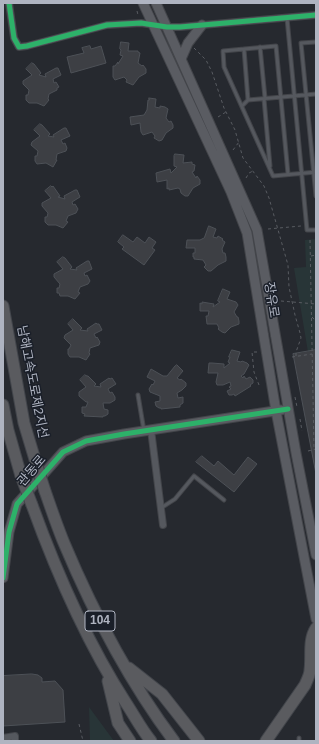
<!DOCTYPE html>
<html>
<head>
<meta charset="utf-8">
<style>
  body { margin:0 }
  #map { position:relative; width:319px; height:744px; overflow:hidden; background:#26292f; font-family:Arial,sans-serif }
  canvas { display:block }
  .frame { position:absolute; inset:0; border:4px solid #afb4c1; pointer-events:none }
</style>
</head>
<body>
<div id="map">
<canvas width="319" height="744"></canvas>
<div class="frame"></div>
</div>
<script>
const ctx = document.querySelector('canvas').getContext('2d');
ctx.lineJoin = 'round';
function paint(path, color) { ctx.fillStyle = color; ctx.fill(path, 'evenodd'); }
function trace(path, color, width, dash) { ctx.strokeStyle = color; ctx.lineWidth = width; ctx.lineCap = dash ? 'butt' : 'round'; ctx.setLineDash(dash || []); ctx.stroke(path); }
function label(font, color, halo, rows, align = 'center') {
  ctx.font = font + ' Arial,"Noto Sans KR",sans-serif'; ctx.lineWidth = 3; ctx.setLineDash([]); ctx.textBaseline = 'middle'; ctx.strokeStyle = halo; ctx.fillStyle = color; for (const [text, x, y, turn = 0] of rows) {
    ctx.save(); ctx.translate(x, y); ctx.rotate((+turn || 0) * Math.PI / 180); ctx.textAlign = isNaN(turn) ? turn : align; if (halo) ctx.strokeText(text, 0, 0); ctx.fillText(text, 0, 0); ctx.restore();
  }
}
const green = new Path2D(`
  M 316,239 L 316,350 L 308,352 L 294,268 L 306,267 L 305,240 Z
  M 89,707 L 114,741 L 90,741 Z`);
const building = new Path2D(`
  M 121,42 L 129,43 L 128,51 L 138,51 L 138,52 L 140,53 L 138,63 L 142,66 L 143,65 L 146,69 L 146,73 L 139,77 L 133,85 L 126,82 L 127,80 L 124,77 L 115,80 L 113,77 L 113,66 L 115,66 L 118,62 L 118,64 L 123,56 L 120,55 L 121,50 L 120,49 Z
  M 90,46 L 91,49 L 101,46 L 106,63 L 71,73 L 67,57 L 84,53 L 82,48 Z
  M 32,63 L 34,64 L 41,73 L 39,75 L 46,77 L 45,74 L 56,68 L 58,68 L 61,75 L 53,79 L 54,83 L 56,82 L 59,87 L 57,88 L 57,90 L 49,94 L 48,99 L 49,100 L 44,106 L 37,103 L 29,103 L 26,100 L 26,95 L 28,95 L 29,90 L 23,84 L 23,81 L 32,75 L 26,69 Z
  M 149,98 L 156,99 L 155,107 L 160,108 L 160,106 L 165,107 L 168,109 L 166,118 L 169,122 L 171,121 L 173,125 L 173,128 L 166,133 L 162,140 L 159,141 L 154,138 L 155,136 L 152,132 L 143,135 L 141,132 L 140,123 L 131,125 L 130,117 L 144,115 L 147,110 L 148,100 L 149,100 Z
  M 40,124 L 42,125 L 50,134 L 48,136 L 54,137 L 53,135 L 64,128 L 66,128 L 70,136 L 61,140 L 63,144 L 65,143 L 67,148 L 66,151 L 57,154 L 56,160 L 57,160 L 53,167 L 46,163 L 37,164 L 35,161 L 35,156 L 37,156 L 38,151 L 31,145 L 32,142 L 40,136 L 34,130 Z
  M 175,154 L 184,155 L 183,163 L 192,162 L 192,164 L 195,165 L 194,171 L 192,172 L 196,178 L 197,176 L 200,180 L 200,184 L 193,188 L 188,196 L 185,196 L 181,193 L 180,189 L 178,188 L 169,190 L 169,188 L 167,189 L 167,180 L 157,182 L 156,173 L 170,169 L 171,173 L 177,167 L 174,166 L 174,156 Z
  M 51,186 L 52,187 L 53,186 L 60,196 L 58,197 L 65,199 L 64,196 L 75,190 L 77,190 L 80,197 L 72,202 L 73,205 L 75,204 L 78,209 L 76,213 L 68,216 L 66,221 L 68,222 L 63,228 L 56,225 L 48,225 L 45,222 L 45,217 L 47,217 L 48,213 L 42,206 L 42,203 L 51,198 L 45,191 Z
  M 209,226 L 216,229 L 213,237 L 217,238 L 218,236 L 223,239 L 222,240 L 225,242 L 222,249 L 223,253 L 225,253 L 226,257 L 226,261 L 218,265 L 211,271 L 208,271 L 204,267 L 206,265 L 203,260 L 194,259 L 194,257 L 193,257 L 193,253 L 195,253 L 195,248 L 186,248 L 187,240 L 200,240 L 204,238 Z
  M 123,235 L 133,242 L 137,237 L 145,243 L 149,237 L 156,242 L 152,248 L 155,250 L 144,265 L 122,249 L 124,247 L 118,242 Z
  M 63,257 L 65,258 L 72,267 L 70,269 L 77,270 L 76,268 L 87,261 L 89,261 L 92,269 L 84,273 L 85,276 L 87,275 L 90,281 L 88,284 L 80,287 L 78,292 L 80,293 L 75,299 L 68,296 L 60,296 L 59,293 L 57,293 L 57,288 L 59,288 L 60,284 L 54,277 L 54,274 L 63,269 L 57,262 Z
  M 223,289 L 230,292 L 227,299 L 236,302 L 238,305 L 234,312 L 237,317 L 238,317 L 239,321 L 239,324 L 231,327 L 225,333 L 222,332 L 218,329 L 219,328 L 217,324 L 207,324 L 206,316 L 208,316 L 209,311 L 200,311 L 200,303 L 202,304 L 202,302 L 214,304 L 213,307 L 220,302 L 218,301 Z
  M 73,319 L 82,328 L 80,330 L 88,331 L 87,329 L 96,323 L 97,324 L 99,324 L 102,330 L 94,334 L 96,338 L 97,337 L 100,342 L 99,345 L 90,348 L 89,353 L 90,354 L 86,360 L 79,357 L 70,357 L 68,354 L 68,349 L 69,349 L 71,345 L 64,338 L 65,335 L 73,330 L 68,324 Z
  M 232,350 L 240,352 L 237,361 L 241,362 L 242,361 L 247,363 L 249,365 L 244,374 L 241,376 L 243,378 L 244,376 L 246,379 L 250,377 L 253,380 L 253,383 L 250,385 L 251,386 L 235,396 L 234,394 L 232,395 L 229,395 L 227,391 L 231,389 L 229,387 L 231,386 L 230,382 L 223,385 L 217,385 L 216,382 L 218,373 L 208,373 L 209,363 L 212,363 L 224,364 L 224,368 L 230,363 L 228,362 L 230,357 L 229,357 Z
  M 316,350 L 316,474 L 293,354 Z
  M 177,365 L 183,371 L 177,378 L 180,380 L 181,379 L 186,383 L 186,386 L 182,390 L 177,393 L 178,398 L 183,397 L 183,403 L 180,405 L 180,407 L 161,409 L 161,408 L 159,408 L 156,406 L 155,402 L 160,401 L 160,396 L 150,392 L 149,389 L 152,384 L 153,385 L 155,381 L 147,377 L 151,369 L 163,376 L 167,376 L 175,366 Z
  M 85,375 L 87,376 L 88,376 L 96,384 L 94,386 L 101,387 L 100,384 L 109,378 L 110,379 L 112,378 L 116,384 L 108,389 L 110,393 L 112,392 L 115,397 L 115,400 L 110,403 L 103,403 L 104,409 L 108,410 L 108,414 L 105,416 L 103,416 L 103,417 L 84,416 L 85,414 L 82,413 L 82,407 L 86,407 L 88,402 L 86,402 L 79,396 L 79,392 L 86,387 L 80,380 Z
  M 202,456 L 214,466 L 218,461 L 234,475 L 248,457 L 257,464 L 234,492 L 196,462 Z
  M 32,674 L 38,675 L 42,678 L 42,682 L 55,681 L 63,690 L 65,722 L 3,726 L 3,676 Z`);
const path = new Path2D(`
  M 137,11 L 138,15
  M 194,48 L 206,60 L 212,72 L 224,108 L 235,130 L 243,158 L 264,186 L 269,198 L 288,265 L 289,287 L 295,315 L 300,333 L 301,338 L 296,352 L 296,356
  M 218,117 L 226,112
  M 233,150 L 239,142
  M 246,178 L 249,173 L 253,171
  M 268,229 L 301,226
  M 310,240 L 314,449 L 316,451
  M 311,256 L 316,255
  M 281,301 L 316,304
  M 312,317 L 316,321
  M 257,352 L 252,352 L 254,372 L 259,385
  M 292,357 L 312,354
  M 295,397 L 297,407
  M 300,419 L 302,431
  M 308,451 L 316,449
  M 79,724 L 83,741`);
const lane = new Path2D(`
  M 287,18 L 307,230 L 316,230
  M 316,42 L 301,43 L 316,196
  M 260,47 L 265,98
  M 244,49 L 248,100
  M 264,99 L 270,166
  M 242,106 L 248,100 L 316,94
  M 288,174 L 276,46 L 223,51 L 224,67 L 273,176 L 316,172
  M 138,395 L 144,431
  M 161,508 L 175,499 L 194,476 L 224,500
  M 299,741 L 299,738`);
const street = new Path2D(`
  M 9,3 L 14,38 L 19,47 L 27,46 L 107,25 L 141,23 L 167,27 L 180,27 L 316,15
  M 151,430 L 163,525
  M 3,738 L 15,736 L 15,741`);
const secondary = new Path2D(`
  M 143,3 L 231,192 L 247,233 L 276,411 L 316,619
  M 156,3 L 257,230 L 296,453 L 316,555
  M 181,59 L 188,43 L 202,25
  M 3,578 L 9,532 L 17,504 L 63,452 L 86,441 L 124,434 L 281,410`);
const highway = new Path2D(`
  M 3,306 L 24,423 L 36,463
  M 3,405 L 8,430 L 21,476
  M 45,491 C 51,508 57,526 64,543 C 93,612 129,681 174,741
  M 32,505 C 57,574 86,641 126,703 C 134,715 141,729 151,741
  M 129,668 L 162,694 L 199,741
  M 108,681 L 118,723 L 130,741
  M 266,741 L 305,685 C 307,680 310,675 310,670 C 312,656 308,640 316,628`);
const highwayBridge = new Path2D(`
  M 36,463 L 45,491
  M 21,476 L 32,505`);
const cycleway = new Path2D(`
  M 9,3 L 14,38 L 19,47 L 27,46 L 107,25 L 141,23 L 167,27 L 180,27 L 316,15
  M 3,578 L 9,532 L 17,504 L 63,452 L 86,441 L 124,434 L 288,409`);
const shields = [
  [100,621,30]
];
const shieldNames = [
  ["104",100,621]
];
const streetNames = [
  ["장유로",271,300,81],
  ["남해고속도로제2지선",32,382,79],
  ["관동로",32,471,-49]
];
paint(green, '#283537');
paint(building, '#3d3f44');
trace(building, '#4d5157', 1);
trace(lane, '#43454a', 5);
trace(street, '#43454a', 8);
trace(secondary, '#43454a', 11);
trace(highway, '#42454b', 13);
trace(path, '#595c62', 1, [3, 3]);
trace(lane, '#55585e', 3);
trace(street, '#55585e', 6);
trace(secondary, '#5a5c62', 9);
trace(highway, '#5a5b5f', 11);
trace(highwayBridge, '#42454b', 13, []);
trace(highwayBridge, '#5a5b5f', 11);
trace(cycleway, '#2db169', 5);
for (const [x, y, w] of shields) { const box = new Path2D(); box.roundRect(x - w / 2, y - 10, w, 20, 3); ctx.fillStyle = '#1a1f29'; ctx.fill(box); trace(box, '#afb4c1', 1); }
label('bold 12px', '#afb4c1', null, shieldNames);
label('13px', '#afb4c1', '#1a1f29', streetNames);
</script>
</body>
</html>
